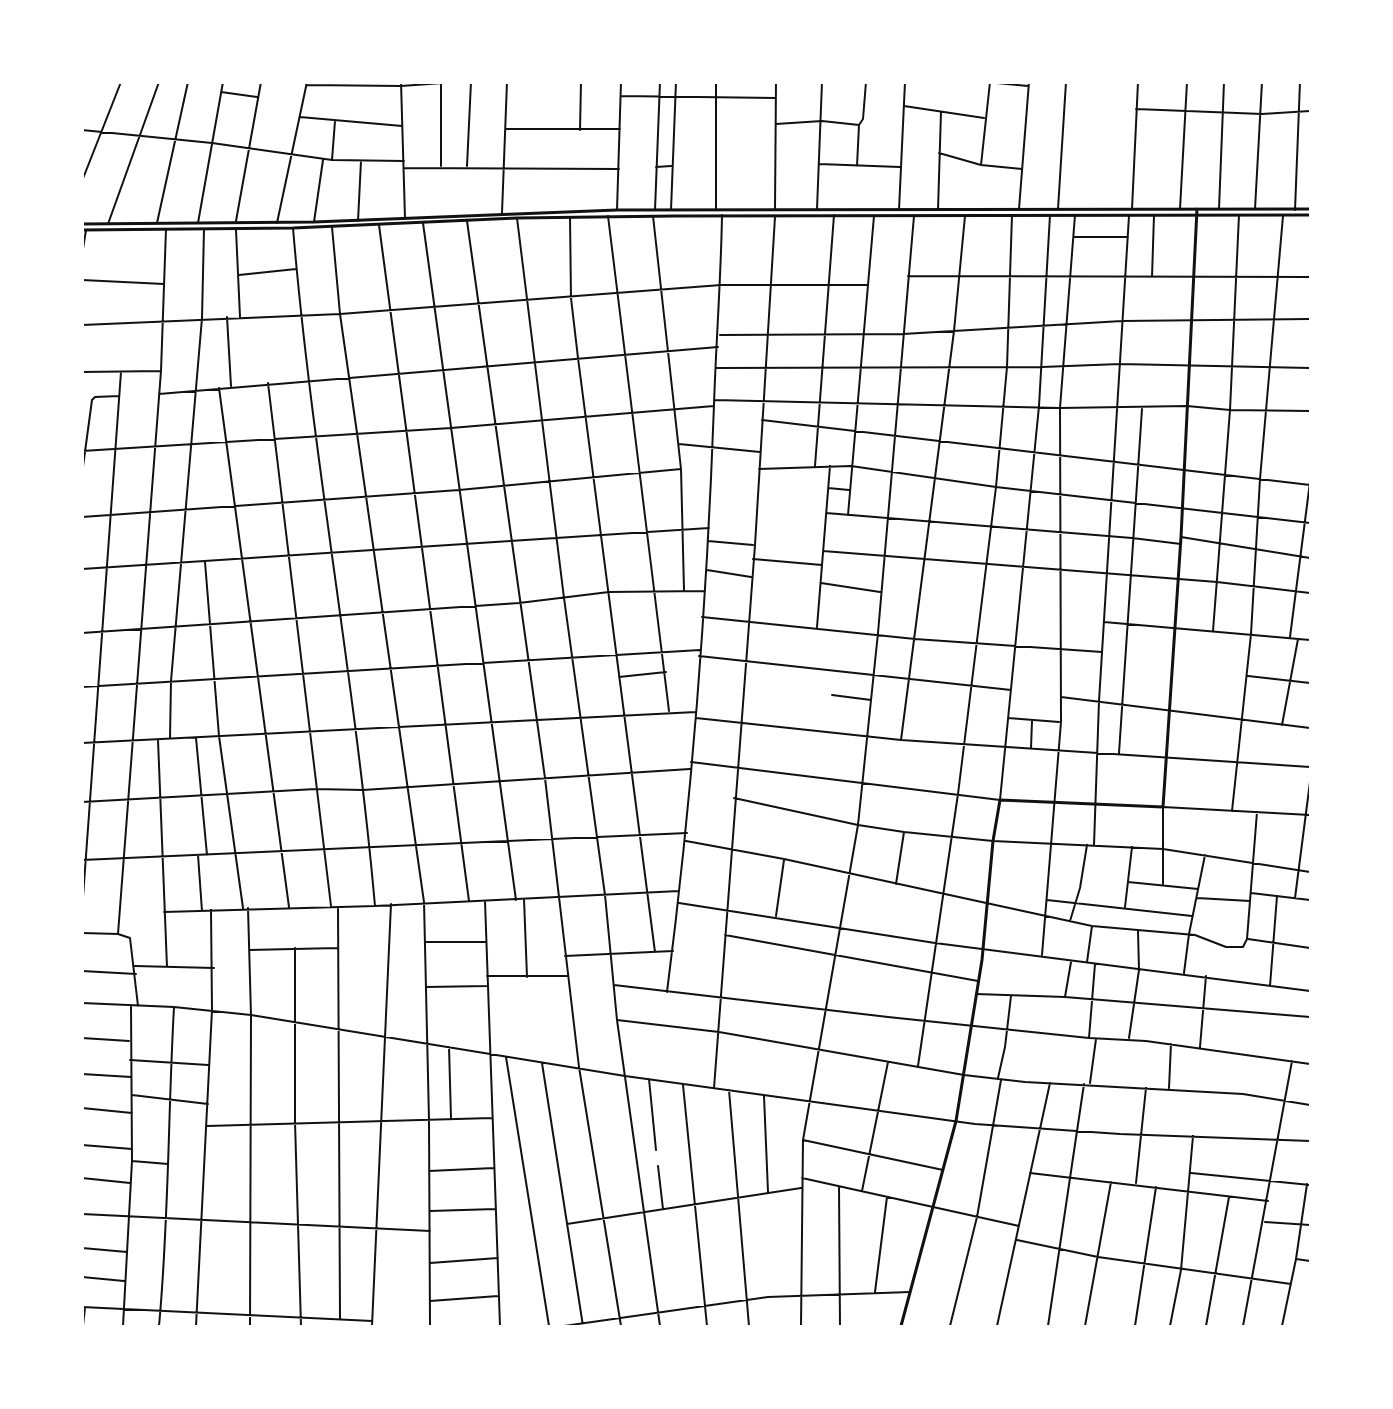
<!DOCTYPE html>
<html>
<head>
<meta charset="utf-8">
<style>
  body { margin:0 }
  #map { position:relative; width:1393px; height:1409px; overflow:hidden; background:#fff; font-family:Poppins,sans-serif }
  canvas { display:block }
  .frame { position:absolute; inset:0; border:84px solid #fff; pointer-events:none }
</style>
</head>
<body>
<div id="map">
<canvas width="1393" height="1409"></canvas>
<div class="frame"></div>
</div>
<script>
const ctx = document.querySelector('canvas').getContext('2d');
ctx.lineJoin = 'round';
function trace(path, color, width, dash) { ctx.strokeStyle = color; ctx.lineWidth = width; ctx.lineCap = dash ? 'butt' : 'round'; ctx.setLineDash(dash || []); ctx.stroke(path); }
const minor = new Path2D(`
  M 401,82 L 405,218
  M 986,82 L 1028,86
  M 306,85 L 401,86 L 457,82
  M 221,92 L 257,97
  M 621,96 L 776,98
  M 904,106 L 984,118
  M 1136,109 L 1262,114 L 1310,111
  M 300,117 L 402,126
  M 776,124 L 822,121 L 859,125
  M 506,129 L 620,129
  M 82,130 L 212,143 L 332,160 L 404,161
  M 580,130 L 581,82
  M 939,153 L 981,165 L 1022,169
  M 332,160 L 335,121
  M 819,164 L 900,167
  M 981,165 L 990,82
  M 441,166 L 441,82
  M 467,166 L 471,82
  M 857,166 L 859,125 L 863,119 L 866,82
  M 656,167 L 671,166
  M 404,168 L 619,169
  M 82,181 L 121,82
  M 775,209 L 776,82
  M 817,209 L 822,82
  M 1019,209 L 1029,82
  M 1058,209 L 1066,82
  M 1132,209 L 1138,82
  M 1180,209 L 1187,82
  M 1219,209 L 1224,82
  M 1255,209 L 1262,82
  M 617,210 L 621,82
  M 655,210 L 660,82
  M 671,210 L 676,82
  M 716,210 L 716,82
  M 899,210 L 905,82
  M 938,210 L 941,112
  M 1295,210 L 1300,82
  M 502,213 L 507,82
  M 608,216 L 669,711
  M 653,216 L 681,469 L 684,590
  M 570,217 L 571,298 L 578,358 L 655,952
  M 517,218 L 564,598 L 605,895 L 617,1020 L 660,1326
  M 236,221 L 261,82
  M 358,221 L 361,161
  M 467,221 L 545,778 L 579,1067 L 621,1326
  M 314,222 L 323,160
  M 157,223 L 188,82
  M 198,223 L 223,82
  M 277,223 L 307,82
  M 423,223 L 516,900
  M 108,224 L 159,82
  M 379,225 L 469,901
  M 332,227 L 340,314 L 424,902 L 429,1120 L 430,1326
  M 293,228 C 312,455 355,679 375,906
  M 236,230 L 240,317
  M 1074,237 L 1128,237
  M 82,255 L 86,230
  M 239,275 L 296,269
  M 908,276 L 1310,277
  M 1152,277 L 1154,215
  M 82,280 L 164,284
  M 227,317 L 231,386
  M 82,325 L 340,314 L 721,285 L 868,285
  M 720,335 L 903,334 L 1122,321 L 1310,319
  M 717,368 L 1042,367 L 1120,364 L 1310,368
  M 82,372 L 161,371
  M 268,383 L 331,906
  M 219,388 L 289,907
  M 159,394 L 718,347
  M 714,400 L 1060,408 L 1187,406 L 1230,410 L 1310,411
  M 762,420 L 1310,485
  M 679,444 L 760,452
  M 82,451 L 451,428 L 714,406
  M 815,466 L 834,215
  M 759,469 L 851,466 L 996,487 L 1310,523
  M 82,474 L 92,400 L 95,397 L 119,396
  M 828,488 L 849,490
  M 826,513 L 1132,538 L 1181,544
  M 848,515 L 874,216
  M 82,517 L 459,490 L 681,469
  M 1181,537 L 1310,558
  M 708,541 L 753,545
  M 823,551 L 1217,582 L 1310,593
  M 753,559 L 822,565
  M 205,562 L 219,736 L 243,908
  M 82,569 L 709,528
  M 707,570 L 751,577
  M 821,583 L 880,592
  M 702,617 L 915,639 L 1102,652
  M 1104,622 L 1310,640
  M 817,627 L 830,466
  M 1213,631 L 1230,410 L 1239,215
  M 82,633 L 519,603 L 609,592 L 705,591
  M 1290,637 L 1310,482
  M 699,656 L 1011,690
  M 1248,676 L 1310,683
  M 619,677 L 666,672
  M 82,687 L 700,650
  M 832,695 L 871,700
  M 1061,697 L 1310,728
  M 696,718 L 901,740 L 1310,767
  M 1008,718 L 1059,722
  M 1282,725 L 1298,639
  M 170,738 L 171,681 L 202,318 L 204,229
  M 196,738 L 207,855
  M 158,740 L 167,967
  M 901,740 L 954,331 L 965,216
  M 82,743 L 696,712
  M 1031,748 L 1032,721
  M 1119,753 L 1142,409
  M 691,762 L 1000,800 L 1039,406 L 1050,215
  M 734,798 L 858,825 L 904,832 L 993,841 L 1163,849 L 1310,872
  M 82,802 L 316,789 L 363,790 L 690,769
  M 1232,811 L 1251,634 L 1260,479 L 1283,216
  M 686,841 L 784,859 L 1092,926 L 1195,935 L 1226,947 L 1243,947 L 1247,939 L 1257,812
  M 1094,845 L 1099,701 L 1129,216
  M 198,855 L 202,911
  M 82,860 L 687,833
  M 1128,882 L 1198,889
  M 896,884 L 904,832
  M 1163,884 L 1163,807 L 1310,815
  M 1251,893 L 1310,900
  M 1197,898 L 1250,901
  M 1295,898 L 1310,782
  M 524,899 L 527,977
  M 1047,900 L 1192,916
  M 485,901 L 500,1326
  M 679,903 L 935,943 L 1310,991
  M 338,907 L 340,1319
  M 1125,907 L 1132,847
  M 248,908 L 251,1015 L 250,1326
  M 82,911 L 121,372
  M 164,912 L 375,906 L 679,891
  M 776,916 L 784,860
  M 1070,921 L 1080,888 L 1087,845
  M 82,933 L 118,934 L 130,938 L 138,1006
  M 118,934 L 161,371 L 166,229
  M 725,935 L 978,981
  M 1248,939 L 1310,948
  M 426,942 L 486,942
  M 295,948 L 295,1122 L 301,1326
  M 249,950 L 338,948
  M 1042,955 L 1061,722 L 1060,408 L 1075,215
  M 565,956 L 673,951
  M 1087,962 L 1092,926
  M 135,966 L 214,968
  M 82,971 L 136,974
  M 1184,973 L 1189,934 L 1205,855
  M 487,976 L 567,976
  M 614,985 L 888,1017 L 1089,1038 L 1146,1041 L 1310,1064
  M 1270,986 L 1277,896
  M 426,987 L 487,986
  M 667,992 C 692,798 707,602 714,405 C 716,342 721,279 722,215
  M 976,994 L 1065,997 L 1310,1017
  M 1065,997 L 1071,962
  M 82,1003 L 174,1007 L 251,1015 L 625,1076 L 975,1124 L 1120,1134 L 1310,1141
  M 617,1020 L 719,1032 L 964,1075 L 1025,1082 L 1243,1094 L 1310,1105
  M 82,1038 L 129,1041
  M 1089,1038 L 1095,964
  M 1129,1038 L 1139,970 L 1138,931
  M 449,1047 L 451,1118
  M 1200,1047 L 1206,976
  M 506,1057 L 549,1326
  M 130,1060 L 208,1065
  M 542,1063 L 583,1326
  M 918,1066 L 958,794 L 996,487 L 1007,367 L 1012,215
  M 82,1074 L 131,1077
  M 998,1078 L 1005,1047 L 1011,996
  M 649,1079 L 656,1150
  M 1090,1083 L 1096,1039
  M 683,1085 L 707,1326
  M 714,1088 L 755,545 L 775,217
  M 1169,1088 L 1171,1044
  M 729,1090 L 749,1326
  M 132,1095 L 208,1104
  M 764,1096 L 768,1192
  M 82,1108 L 132,1113
  M 207,1126 L 492,1118
  M 803,1140 L 943,1170
  M 82,1145 L 132,1149
  M 132,1161 L 168,1164
  M 658,1166 L 663,1209
  M 429,1171 L 494,1168
  M 1030,1173 L 1268,1201
  M 1191,1173 L 1310,1185
  M 82,1178 L 130,1183
  M 802,1178 L 1019,1226
  M 1136,1183 L 1146,1088
  M 839,1187 L 840,1326
  M 862,1191 L 888,1062
  M 430,1211 L 496,1209
  M 82,1214 L 430,1231
  M 1265,1222 L 1310,1225
  M 567,1224 L 801,1188
  M 1017,1240 L 1098,1257 L 1291,1284
  M 82,1248 L 127,1252
  M 1296,1259 L 1310,1261
  M 430,1263 L 498,1258
  M 82,1277 L 124,1281
  M 875,1292 L 887,1197
  M 430,1301 L 498,1296
  M 82,1307 L 372,1321
  M 83,1326 L 85,1308
  M 123,1326 L 132,1161 L 131,1006
  M 159,1326 C 169,1220 168,1113 174,1007
  M 196,1326 L 212,1010 L 211,910
  M 372,1326 L 391,904
  M 564,1326 L 768,1297 L 910,1292
  M 801,1326 L 803,1140 L 858,825 L 878,633 L 914,216
  M 950,1326 L 977,1217 L 1001,1080
  M 997,1326 L 1050,1083
  M 1048,1326 L 1084,1084
  M 1085,1326 L 1111,1182
  M 1135,1326 L 1156,1187
  M 1170,1326 L 1181,1270 L 1193,1136
  M 1206,1326 L 1229,1197
  M 1243,1326 L 1292,1061
  M 1282,1326 L 1296,1259 L 1307,1184`);
const tertiary = new Path2D(`
  M 82,224 L 314,222 L 617,210 L 1310,209
  M 82,230 L 293,228 L 517,218 L 674,216 L 1310,215
  M 901,1326 L 956,1121 L 982,960 L 993,841 L 1000,800 L 1163,807 L 1181,537 L 1197,209`);
trace(minor, '#111', 2);
trace(tertiary, '#111', 3);
</script>
</body>
</html>
